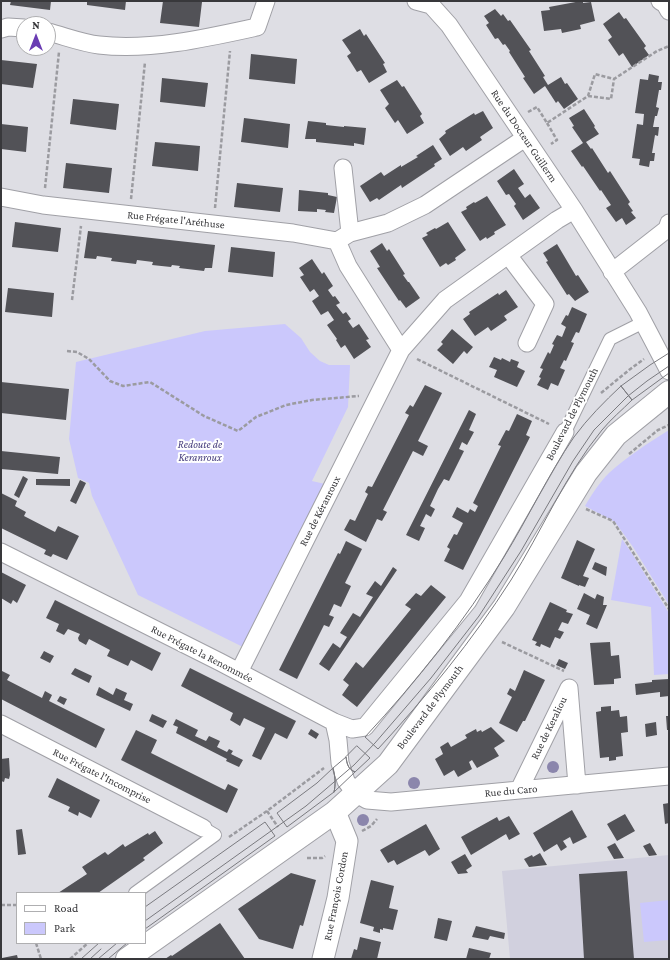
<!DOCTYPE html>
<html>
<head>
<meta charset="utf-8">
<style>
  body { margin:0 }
  #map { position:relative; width:670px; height:960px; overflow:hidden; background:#dedee4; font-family:"Crimson Pro",serif }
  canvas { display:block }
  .frame { position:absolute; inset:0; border:2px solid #38383b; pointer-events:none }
  .legend { position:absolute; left:16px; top:892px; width:130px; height:52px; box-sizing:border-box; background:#fff; border:1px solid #afafb1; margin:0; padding:5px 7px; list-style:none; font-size:12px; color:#38383b }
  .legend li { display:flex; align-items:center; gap:8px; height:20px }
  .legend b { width:20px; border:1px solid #afafb1 }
  .north { position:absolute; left:16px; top:16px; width:40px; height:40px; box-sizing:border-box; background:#fff; border:1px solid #afafb1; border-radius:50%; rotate:0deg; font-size:11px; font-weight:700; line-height:16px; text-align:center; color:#38383b }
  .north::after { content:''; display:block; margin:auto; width:14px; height:18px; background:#6a3cb3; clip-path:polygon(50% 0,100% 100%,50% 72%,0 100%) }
</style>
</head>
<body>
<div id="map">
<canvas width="670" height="960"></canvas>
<div class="frame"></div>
<ul class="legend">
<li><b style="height:5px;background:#fff"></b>Road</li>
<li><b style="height:11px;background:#cbc8fc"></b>Park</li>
</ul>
<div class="north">N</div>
</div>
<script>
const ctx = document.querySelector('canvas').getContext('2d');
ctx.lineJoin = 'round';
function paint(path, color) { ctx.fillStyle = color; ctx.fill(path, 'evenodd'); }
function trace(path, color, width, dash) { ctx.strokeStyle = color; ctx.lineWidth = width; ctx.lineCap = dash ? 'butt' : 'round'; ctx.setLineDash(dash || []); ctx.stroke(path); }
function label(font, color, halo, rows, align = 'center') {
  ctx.font = font + ' "Crimson Pro",serif'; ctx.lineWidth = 4; ctx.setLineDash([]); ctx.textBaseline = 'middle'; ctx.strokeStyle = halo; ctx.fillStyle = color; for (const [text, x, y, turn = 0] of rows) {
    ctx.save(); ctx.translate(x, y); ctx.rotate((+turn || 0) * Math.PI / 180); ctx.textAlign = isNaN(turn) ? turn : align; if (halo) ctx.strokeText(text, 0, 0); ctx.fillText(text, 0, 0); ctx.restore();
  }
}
const built = new Path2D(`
  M 669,855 L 669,959 L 510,959 L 502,871 Z`);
const green = new Path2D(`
  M 285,324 L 301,338 L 310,352 L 320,361 L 329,365 L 350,365 L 348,407 L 312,481 L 325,484 L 245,648 L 138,595 L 92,496 L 89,483 L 78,478 L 69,439 L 76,362 L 205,331 Z
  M 669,430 L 669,605 L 633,547 L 615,522 L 585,506 C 592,494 599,483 609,473 C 627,457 648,443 669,430 Z
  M 622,539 L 633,555 L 669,613 L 669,674 L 654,675 L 651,607 L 611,600 Z
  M 669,900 L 669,940 L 644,942 L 640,903 Z`);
const building = new Path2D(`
  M 11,1 L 51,1 L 50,10 L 10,5 Z
  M 87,1 L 126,1 L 125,10 L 87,5 Z
  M 163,1 L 191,1 L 202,2 L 199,27 L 160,23 Z
  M 581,1 L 583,1 L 583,3 L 591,2 L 595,21 L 580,25 L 581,29 L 562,33 L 561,29 L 544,31 L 541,11 L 550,10 L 549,7 Z
  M 495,9 L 501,16 L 503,14 L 508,21 L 510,20 L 531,50 L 529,51 L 545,76 L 543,77 L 548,85 L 561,77 L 565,84 L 567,83 L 578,99 L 564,109 L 558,101 L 556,103 L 545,86 L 534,94 L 523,78 L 525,77 L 509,52 L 510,51 L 505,44 L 503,45 L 498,38 L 495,39 L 486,25 L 489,23 L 484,16 Z
  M 619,12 L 624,19 L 626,18 L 646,46 L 644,48 L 649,55 L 632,67 L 623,53 L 619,56 L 608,40 L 612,37 L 603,24 Z
  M 360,29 L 364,36 L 366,34 L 385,63 L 383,64 L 387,72 L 369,83 L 361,70 L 357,72 L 347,56 L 351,53 L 342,40 Z
  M 251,54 L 297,59 L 295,84 L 249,79 Z
  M 1,60 L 37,64 L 33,88 L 1,84 Z
  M 649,74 L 659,76 L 658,82 L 662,82 L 661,90 L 659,90 L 656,107 L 659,108 L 657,116 L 655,116 L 653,127 L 659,127 L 658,136 L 655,135 L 652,153 L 655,153 L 654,161 L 650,161 L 649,167 L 639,165 L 640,159 L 632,158 L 637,124 L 643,125 L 644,114 L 635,113 L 640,79 L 648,80 Z
  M 162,78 L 208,83 L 205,107 L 160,102 Z
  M 397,80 L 402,87 L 404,86 L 422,114 L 420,116 L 424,123 L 407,134 L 398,120 L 395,123 L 385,108 L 389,104 L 380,90 Z
  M 73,99 L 119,104 L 116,130 L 70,124 Z
  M 584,109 L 595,126 L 594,127 L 599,134 L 586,142 L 591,149 L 592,148 L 608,173 L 610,171 L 630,202 L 628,204 L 633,211 L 631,212 L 636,218 L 626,225 L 622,218 L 616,222 L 606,208 L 611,205 L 601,190 L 600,191 L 583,166 L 582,167 L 571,151 L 583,143 L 572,127 L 574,126 L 569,118 Z
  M 483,111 L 493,128 L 480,137 L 482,140 L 466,151 L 463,147 L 450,156 L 439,139 L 446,133 L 445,131 L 474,113 L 475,115 Z
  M 244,118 L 290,124 L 288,148 L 241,142 Z
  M 308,121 L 326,123 L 326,125 L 344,127 L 344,126 L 366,128 L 364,145 L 354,143 L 354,146 L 316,142 L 316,139 L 305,139 Z
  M 1,124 L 28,127 L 26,152 L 1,149 Z
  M 155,142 L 200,146 L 198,171 L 152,166 Z
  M 433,145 L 442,159 L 434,164 L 435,166 L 402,188 L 401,185 L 379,200 L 377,198 L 370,202 L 360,186 L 381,172 L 384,176 L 401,165 L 401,167 L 418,157 L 416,156 Z
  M 66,163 L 112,168 L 109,193 L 63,188 Z
  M 514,169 L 524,184 L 518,188 L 525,198 L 530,194 L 540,208 L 523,220 L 514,206 L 516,204 L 509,194 L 506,195 L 497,181 Z
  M 237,183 L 283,188 L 280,212 L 234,207 Z
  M 299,190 L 328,193 L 328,195 L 337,197 L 334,213 L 325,212 L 326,210 L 317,209 L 317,212 L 298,211 Z
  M 487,196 L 506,225 L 494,232 L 495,234 L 487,239 L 486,237 L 480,241 L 461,212 L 467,209 L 466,207 L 474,202 L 475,203 Z
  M 15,222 L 61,228 L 58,252 L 12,247 Z
  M 448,222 L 466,250 L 455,258 L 456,260 L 448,265 L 446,263 L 440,267 L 422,238 L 428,235 L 426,233 L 435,228 L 436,229 Z
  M 88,231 L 215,245 L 212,268 L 205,268 L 204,271 L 179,268 L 180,266 L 172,265 L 171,267 L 152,265 L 153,262 L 137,260 L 136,264 L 111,261 L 112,258 L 97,256 L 96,259 L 84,258 Z
  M 382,243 L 387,251 L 389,249 L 405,274 L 403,275 L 408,282 L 409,282 L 420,298 L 406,308 L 400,300 L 399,301 L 377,268 L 380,267 L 370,251 Z
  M 557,244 L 576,276 L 578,275 L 589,292 L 575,301 L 569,294 L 567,295 L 546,262 L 548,261 L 543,253 Z
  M 231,247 L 275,252 L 273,277 L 228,272 Z
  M 312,259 L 322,274 L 324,272 L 333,286 L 328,290 L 333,297 L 335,296 L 340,303 L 336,305 L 343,314 L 346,312 L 351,319 L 348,321 L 353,328 L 359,324 L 369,339 L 366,340 L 371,347 L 354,359 L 345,345 L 341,348 L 336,340 L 337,339 L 327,325 L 334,320 L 328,311 L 321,315 L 312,301 L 319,296 L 314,289 L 310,292 L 300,277 L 304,275 L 299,268 Z
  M 8,288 L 54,293 L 52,317 L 5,312 Z
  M 506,290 L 518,307 L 504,316 L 507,320 L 491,331 L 488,327 L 475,336 L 463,319 L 470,314 L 469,312 L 498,293 L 499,295 Z
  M 572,307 L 587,314 L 579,333 L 576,332 L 571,342 L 574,343 L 566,361 L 564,360 L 560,368 L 565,370 L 558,386 L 551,383 L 548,390 L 537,385 L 541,378 L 539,377 L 543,369 L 540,368 L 548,352 L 550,354 L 554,345 L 552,344 L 557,335 L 562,337 L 566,327 L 561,324 L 566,315 L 568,316 Z
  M 452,329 L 473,347 L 467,354 L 464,351 L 453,364 L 437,350 L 443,344 L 441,342 Z
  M 494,357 L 501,360 L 502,358 L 510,362 L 511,359 L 519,362 L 517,367 L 525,371 L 517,387 L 494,377 L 497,370 L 489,367 Z
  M 1,382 L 69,389 L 66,420 L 1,413 Z
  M 425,385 L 442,393 L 418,441 L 428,446 L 423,456 L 413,451 L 383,510 L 387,512 L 382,521 L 377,519 L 366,542 L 344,530 L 350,519 L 355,521 L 368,494 L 365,492 L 368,486 L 372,487 L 409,415 L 405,413 L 410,405 L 413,407 Z
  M 469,410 L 476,414 L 469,430 L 474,432 L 467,445 L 462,442 L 459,449 L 464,451 L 449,481 L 444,479 L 438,489 L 430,506 L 435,509 L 431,517 L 426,514 L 420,526 L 425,528 L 419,541 L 406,535 Z
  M 517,414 L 532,421 L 526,435 L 530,437 L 463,570 L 444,561 L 450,549 L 447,547 L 454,534 L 457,535 L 463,523 L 452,517 L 457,507 L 468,513 L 470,509 L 475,512 L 478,506 L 473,503 L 501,446 L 498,445 L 506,430 L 509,431 Z
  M 1,451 L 60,457 L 58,474 L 1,469 Z
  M 23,476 L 28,479 L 19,498 L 14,495 Z
  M 36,479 L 70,479 L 70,486 L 36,485 Z
  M 80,480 L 86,483 L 76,504 L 70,501 Z
  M 1,493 L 17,501 L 15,506 L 26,512 L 24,516 L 55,532 L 58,526 L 79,536 L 67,560 L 53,554 L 51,557 L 44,554 L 46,550 L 1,528 Z
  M 577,540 L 595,549 L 583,576 L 589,578 L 585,587 L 579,585 L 579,586 L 561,578 Z
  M 346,541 L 362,549 L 345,583 L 351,586 L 341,607 L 334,604 L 329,615 L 334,617 L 329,627 L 324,625 L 297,679 L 279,670 L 338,553 L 340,554 Z
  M 595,562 L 607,567 L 606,576 L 592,569 Z
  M 393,567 L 397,570 L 329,671 L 319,664 L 333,643 L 340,648 L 347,637 L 340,633 L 353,613 L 360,617 L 373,597 L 366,594 L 375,581 L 381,586 Z
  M 1,572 L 26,585 L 17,603 L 13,600 L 11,604 L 1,598 Z
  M 431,585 L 446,597 L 357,707 L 342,695 L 349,685 L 343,680 L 356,662 L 363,668 L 411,609 L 405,605 L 416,593 L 421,596 Z
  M 584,593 L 595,599 L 597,594 L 604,597 L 603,605 L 607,605 L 597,629 L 586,624 L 590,615 L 577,609 Z
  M 55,600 L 161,653 L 152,671 L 131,660 L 128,666 L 107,656 L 110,650 L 89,639 L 86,645 L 79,641 L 78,638 L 80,634 L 68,629 L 64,635 L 56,631 L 59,624 L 46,618 Z
  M 550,602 L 567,610 L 566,612 L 573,614 L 568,624 L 562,622 L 558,630 L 564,632 L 560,639 L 555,637 L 550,648 L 541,644 L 540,647 L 535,645 L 537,642 L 532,640 Z
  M 610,642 L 611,656 L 619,655 L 621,678 L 614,679 L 614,684 L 594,685 L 590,643 Z
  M 44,651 L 54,656 L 50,663 L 40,658 Z
  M 559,659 L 568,663 L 565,669 L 556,665 Z
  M 75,668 L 92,676 L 89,683 L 71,674 Z
  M 190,668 L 296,721 L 287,739 L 275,733 L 261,760 L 252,756 L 265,728 L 244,718 L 240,726 L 230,720 L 233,713 L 181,686 Z
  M 524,670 L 545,680 L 525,721 L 523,721 L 517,732 L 499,723 L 512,697 L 507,694 L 510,688 L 515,691 Z
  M 2,671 L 10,675 L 7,680 L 42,698 L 45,691 L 52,695 L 49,701 L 105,729 L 96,748 L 1,699 L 1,674 Z
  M 669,679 L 669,696 L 660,697 L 660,692 L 636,695 L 635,684 L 652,682 L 652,680 Z
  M 99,687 L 113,695 L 116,688 L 127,693 L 124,700 L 133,704 L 130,711 L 96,695 Z
  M 60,696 L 67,699 L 64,705 L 57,701 Z
  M 611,706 L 611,711 L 619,710 L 620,717 L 627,716 L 628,732 L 621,733 L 623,756 L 616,757 L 616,760 L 609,761 L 609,757 L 600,758 L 596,712 L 601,711 L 601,707 Z
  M 152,714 L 167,721 L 163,728 L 149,721 Z
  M 666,716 L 669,716 L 669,730 L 667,730 Z
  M 176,719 L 198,730 L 195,736 L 206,741 L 209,736 L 220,741 L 217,747 L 227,752 L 229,749 L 233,751 L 231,754 L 243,760 L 239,767 L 226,761 L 227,759 L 176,733 L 178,727 L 173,725 Z
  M 656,722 L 657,735 L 646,737 L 645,724 Z
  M 491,727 L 505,741 L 494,748 L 499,756 L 477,768 L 472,760 L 469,762 L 472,769 L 458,777 L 454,770 L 444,776 L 435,759 L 443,754 L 440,747 L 448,742 L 451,747 L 467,738 L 465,735 L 476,729 L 477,732 L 481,730 L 482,732 Z
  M 311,729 L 319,734 L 316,739 L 308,734 Z
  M 136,730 L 157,740 L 151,753 L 225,790 L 228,784 L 238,789 L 227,813 L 121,760 Z
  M 9,758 L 10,775 L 9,779 L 5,778 L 4,782 L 1,781 L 1,759 Z
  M 57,778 L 100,800 L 91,818 L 79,812 L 78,816 L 68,811 L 70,807 L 48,797 Z
  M 669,803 L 669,823 L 665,824 L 663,804 Z
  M 572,810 L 587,837 L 573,844 L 570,837 L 563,841 L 567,847 L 561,851 L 557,844 L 544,852 L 533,833 Z
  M 625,814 L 635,831 L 617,841 L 607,824 Z
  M 509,816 L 520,834 L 509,840 L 506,834 L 471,855 L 461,837 L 497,817 L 499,821 Z
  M 426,824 L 440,849 L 429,856 L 425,850 L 397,865 L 394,860 L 388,863 L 380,850 Z
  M 22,829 L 26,854 L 18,855 L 16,830 Z
  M 155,831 L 163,843 L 143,858 L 145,860 L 98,893 L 58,893 L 87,874 L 82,867 L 105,852 L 108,855 L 123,844 L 125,847 L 148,833 L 149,835 Z
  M 615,843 L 624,858 L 614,859 L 607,847 Z
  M 650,843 L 657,855 L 649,856 L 643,846 Z
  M 540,853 L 547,865 L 529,867 L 524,859 L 532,855 L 533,857 Z
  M 465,854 L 472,866 L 466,870 L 468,873 L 458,874 L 451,862 Z
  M 627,871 L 634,959 L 584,959 L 579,874 Z
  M 291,873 L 316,880 L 303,926 L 300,925 L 293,949 L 259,939 L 238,909 Z
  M 371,880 L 394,886 L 389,908 L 398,910 L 393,930 L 383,928 L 383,930 L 380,929 L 380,933 L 373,931 L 374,927 L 360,923 Z
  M 438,918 L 452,921 L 447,941 L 434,938 Z
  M 220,923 L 245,959 L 165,959 L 171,955 L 172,956 Z
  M 476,926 L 505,933 L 504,939 L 490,936 L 488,940 L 472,937 Z
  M 360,937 L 381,942 L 377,959 L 351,959 L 354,949 L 357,950 Z
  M 469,948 L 491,953 L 489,959 L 466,959 Z
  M 17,955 L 18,959 L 2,959 L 2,958 Z`);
const path = new Path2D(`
  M 588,96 L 611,99 L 614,79
  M 528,112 L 537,107 L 547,123 L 588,96 L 595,74 L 614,79 L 657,51 L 669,46
  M 547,123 L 557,140 L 551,144
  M 45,188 L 59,52
  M 131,199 L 145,62
  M 215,208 L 230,51
  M 72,300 L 81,226
  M 67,351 L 77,352 L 89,359 L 110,381 L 123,386 L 150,382 L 204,416 L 238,431 L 256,417 L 286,405 L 312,400 L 359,396
  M 417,359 L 549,424
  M 601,393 L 629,370 L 644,359
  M 629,454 L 658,430 L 669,425
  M 586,509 L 613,521 L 669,609
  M 502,642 L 564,671
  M 267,811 L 278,827
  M 362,831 L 371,826 L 377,819
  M 229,837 L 267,811 L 324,768
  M 307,858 L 322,858 L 325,856
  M 1,905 L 17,905
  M 36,943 L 41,959
  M 70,959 L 88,943`);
const pedestrian = new Path2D(`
  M 565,432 L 610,339 L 644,322
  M 135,893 L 215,835 L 203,828`);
const minor = new Path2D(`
  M 416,1 L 431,5
  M 660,1 L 665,4 L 669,11
  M 431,5 L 449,25 L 574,210 L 638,312 L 669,371
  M 1,29 L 8,27 L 24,28
  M 48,32 C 64,36 82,43 99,45 C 150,51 207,38 257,27 L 266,1
  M 343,168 L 350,233
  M 1,197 L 43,205 L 293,233 L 337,241 L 350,233 L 388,223 L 425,205 L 525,138
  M 337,241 L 348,266 L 401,350
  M 508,255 L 545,304 L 527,343
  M 612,272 L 667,229 L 669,223
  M 1,552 L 220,662 L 334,722 L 352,729 L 365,727 L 468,601 L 565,432
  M 239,672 L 401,350 L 445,300 L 557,220 L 574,210
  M 334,722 L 338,740 L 340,763 L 346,781 L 355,793 L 367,800 L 391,802 L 669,776
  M 1,724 L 203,828
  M 519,790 L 569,688 L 577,785`);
const tertiary = new Path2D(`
  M 323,959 L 338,898 L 347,841 L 335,812`);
const secondary = new Path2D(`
  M 127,959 L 335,812 L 388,764 L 504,607 L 586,473 L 616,435 L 669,392`);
const tram = new Path2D(`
  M 669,353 L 650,365 L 621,386 L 632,400 L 669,373
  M 621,386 L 632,400 C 622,410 611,419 602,430 C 565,475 542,531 511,580 C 472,641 427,696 378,749 L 365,737 C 417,681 464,622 504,557 C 528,518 548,475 574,437 C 588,418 604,402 621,386 Z
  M 357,746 L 370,758 L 355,772 C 348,769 347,764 346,757 Z
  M 334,792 C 336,784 335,776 333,768 L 317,783 L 277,813 L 287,827 L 334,792 L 355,772 C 348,769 347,764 346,757 L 333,768 C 335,776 336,784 334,792
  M 145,907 L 265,822 L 275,836 L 145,929
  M 145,921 L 306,806 L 354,765 L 375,743 L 431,678 L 479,616 L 521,551 L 573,461 L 594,430 L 628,396 L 647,381 L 669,366
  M 81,959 L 99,943
  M 90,959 L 101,949
  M 98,959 L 117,943
  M 108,959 L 127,943`);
const trees = [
  [553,767],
  [414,783],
  [363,820]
];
const streetNames = [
  ["Rue du Docteur Guillerm",524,136,56],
  ["Rue Frégate l'Aréthuse",176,220,6],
  ["Boulevard de Plymouth",572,414,-63],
  ["Rue de Kéranroux",320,511,-63],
  ["Rue Frégate la Renommée",202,654,27],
  ["Boulevard de Plymouth",430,707,-53],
  ["Rue de Keraliou",549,728,-64],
  ["Rue Frégate l'Incomprise",102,776,27],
  ["Rue du Caro",511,791,-5],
  ["Rue François Cordon",336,896,-79]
];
const parkNames = [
  ["Redoute de",200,445],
  ["Keranroux",200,458]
];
paint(built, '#d1d0de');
paint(green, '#cbc8fc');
paint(building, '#525257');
trace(pedestrian, '#a0a0a6', 14);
trace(minor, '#a0a0a6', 19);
trace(tertiary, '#a0a0a6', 23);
trace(secondary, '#a0a0a6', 24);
trace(path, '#9b9ba0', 2.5, [4, 2]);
trace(pedestrian, '#fff', 12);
trace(minor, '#fff', 17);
trace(tertiary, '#fff', 21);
trace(secondary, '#fff', 22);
trace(tram, '#7a7a7f', 1);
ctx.fillStyle = '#8b86ac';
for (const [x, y] of trees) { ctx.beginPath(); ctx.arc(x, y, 6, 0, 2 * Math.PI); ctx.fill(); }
label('11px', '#38383b', '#fff', streetNames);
label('italic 11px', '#473e7e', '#fff', parkNames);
</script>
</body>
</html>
